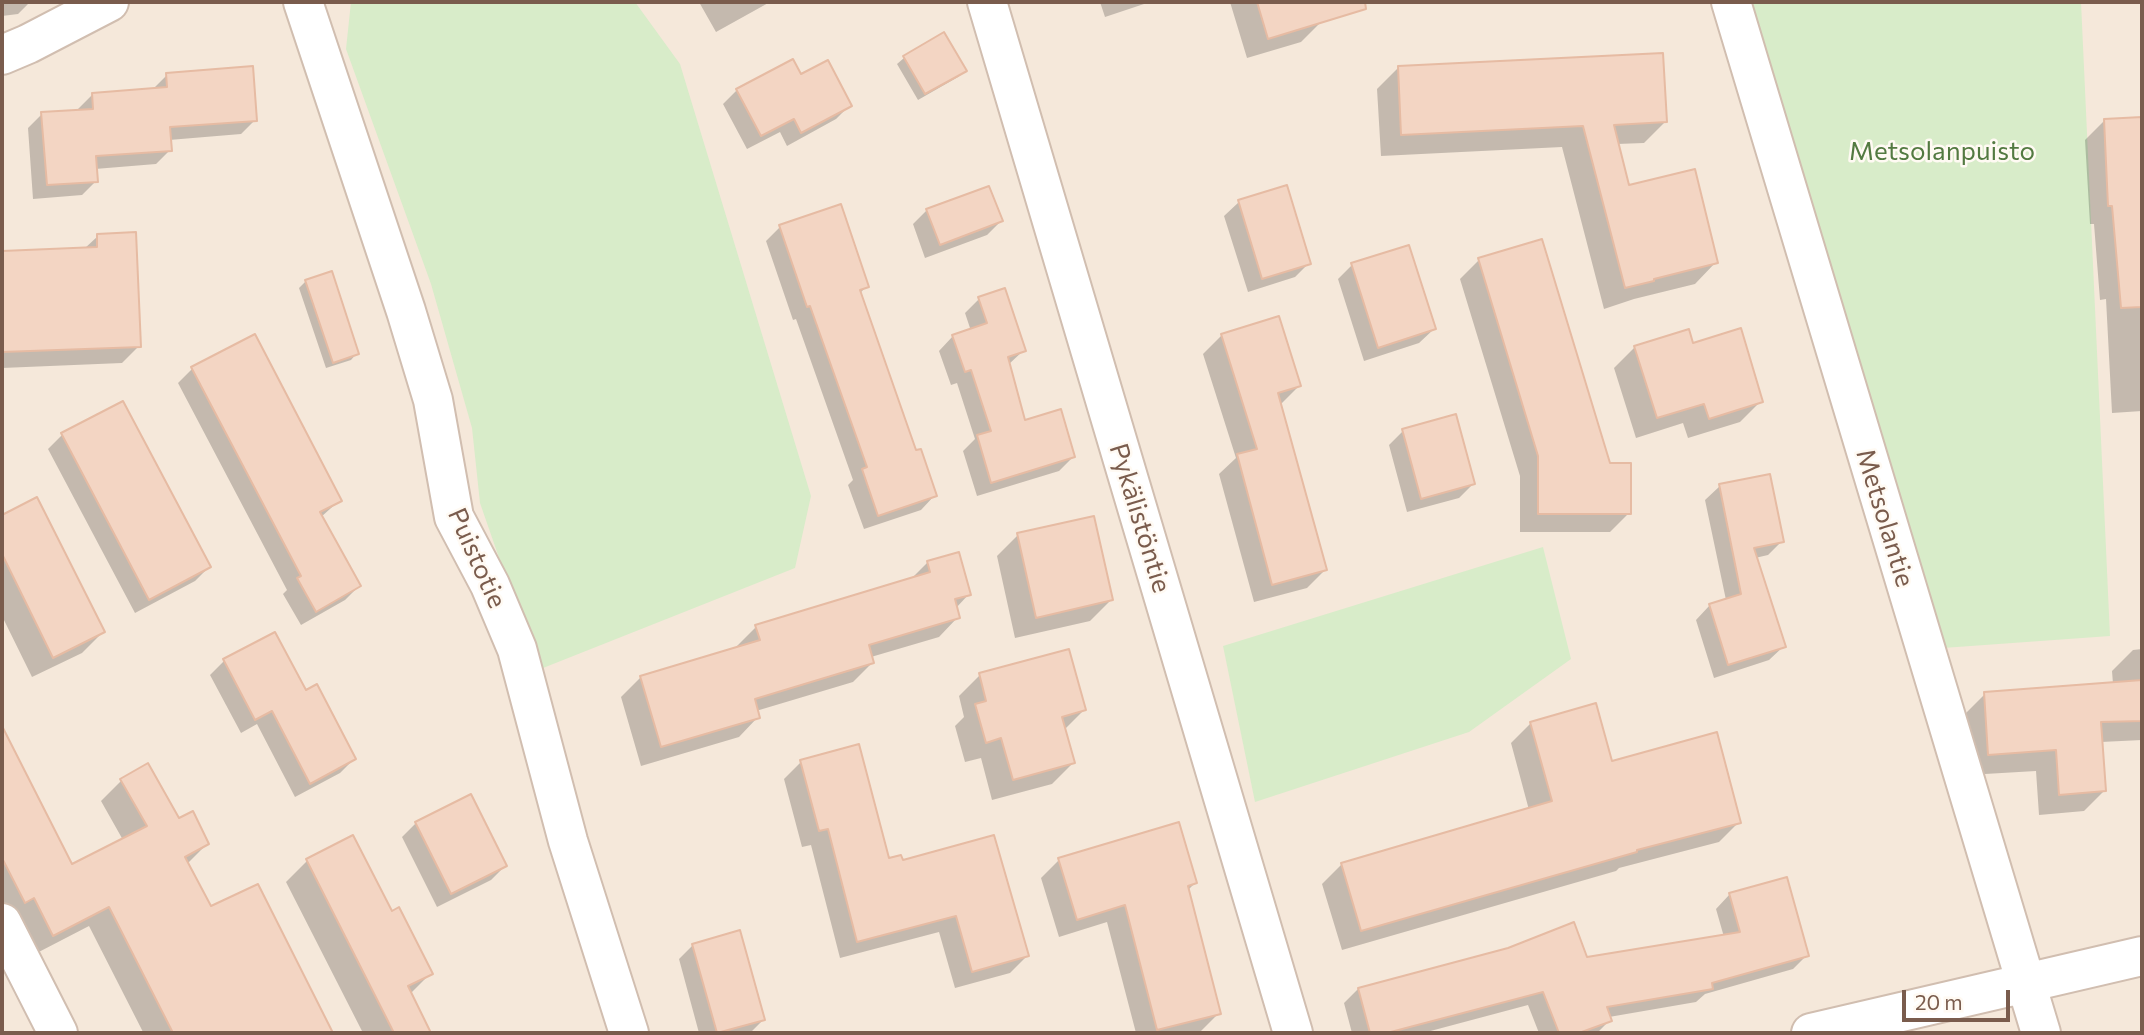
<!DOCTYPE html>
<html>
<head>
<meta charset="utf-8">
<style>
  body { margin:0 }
  #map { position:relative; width:2144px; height:1035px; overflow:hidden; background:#fdf6ec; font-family:Commissioner,sans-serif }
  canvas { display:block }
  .frame { position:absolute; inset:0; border:4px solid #7a5c4d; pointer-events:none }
  .scale { position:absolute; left:1902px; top:990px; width:108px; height:32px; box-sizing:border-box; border:4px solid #7a5c4d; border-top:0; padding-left:9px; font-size:21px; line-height:24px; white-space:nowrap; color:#7a5c4d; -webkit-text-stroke:5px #fffaf3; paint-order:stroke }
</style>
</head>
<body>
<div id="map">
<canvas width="2144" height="1035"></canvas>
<div class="frame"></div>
<div class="scale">20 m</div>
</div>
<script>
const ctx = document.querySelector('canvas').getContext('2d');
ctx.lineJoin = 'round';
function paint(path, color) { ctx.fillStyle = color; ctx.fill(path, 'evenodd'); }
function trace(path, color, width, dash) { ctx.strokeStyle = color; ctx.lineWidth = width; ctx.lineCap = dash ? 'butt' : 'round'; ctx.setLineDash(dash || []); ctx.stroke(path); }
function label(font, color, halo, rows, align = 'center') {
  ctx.font = font + ' Commissioner,sans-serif'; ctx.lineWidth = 5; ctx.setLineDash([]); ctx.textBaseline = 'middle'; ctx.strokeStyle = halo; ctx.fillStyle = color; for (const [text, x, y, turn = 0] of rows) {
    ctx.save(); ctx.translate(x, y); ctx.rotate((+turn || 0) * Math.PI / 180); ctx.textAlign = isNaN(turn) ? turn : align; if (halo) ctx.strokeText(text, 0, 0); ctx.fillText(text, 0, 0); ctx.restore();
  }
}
const residential = new Path2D(`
  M 2,2 L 2142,2 L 2142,1033 L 2,1033 Z`);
const green = new Path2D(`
  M 351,2 L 635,2 L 680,64 L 811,496 L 795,568 L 538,670 L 480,503 L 472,428 L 431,284 L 346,49 Z
  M 1752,2 L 2081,2 L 2110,636 L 1943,648 L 1749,12 Z
  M 1543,547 L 1571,659 L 1469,732 L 1255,802 L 1223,646 Z`);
const shadow = new Path2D(`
  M 2,2 L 28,2 L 28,4 L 18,14 L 2,16 Z
  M 699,2 L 770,2 L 716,32 Z
  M 1100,2 L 1150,2 L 1105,17 Z
  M 1230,2 L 1316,2 L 1322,21 L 1301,42 L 1247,58 Z
  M 904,58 L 965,70 L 958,77 L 918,100 L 897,64 Z
  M 1399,67 L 1665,122 L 1644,143 L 1617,144 L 1628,187 L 1716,262 L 1695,284 L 1634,299 L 1604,309 L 1562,147 L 1381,156 L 1377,89 Z
  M 167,75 L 255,120 L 241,134 L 169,140 L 170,150 L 156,164 L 95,169 L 96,181 L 82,195 L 33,199 L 28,128 L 42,114 L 78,111 L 78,109 L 92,95 L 152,90 Z
  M 800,77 L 850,105 L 836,119 L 787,146 L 780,132 L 747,149 L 723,104 L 737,90 Z
  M 2142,118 L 2142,411 L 2112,413 L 2106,299 L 2100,300 L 2094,224 L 2090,224 L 2085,140 L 2104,121 Z
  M 1239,202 L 1309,263 L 1295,277 L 1248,292 L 1224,216 Z
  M 927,210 L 1001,221 L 987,235 L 925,258 L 913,224 Z
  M 780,227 L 867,286 L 860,293 L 915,453 L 935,495 L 921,510 L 864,529 L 848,485 L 853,480 L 796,319 L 793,320 L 766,241 Z
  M 98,236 L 139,346 L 122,363 L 2,368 L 2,253 L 84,249 Z
  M 1479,260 L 1609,465 L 1629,513 L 1610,532 L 1520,532 L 1520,476 L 1460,279 Z
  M 1352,265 L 1434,329 L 1419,343 L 1364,361 L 1338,279 Z
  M 306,281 L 357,353 L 351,360 L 326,368 L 299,288 Z
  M 979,299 L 1024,350 L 1008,365 L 1024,422 L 1073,457 L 1059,471 L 977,496 L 963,451 L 975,439 L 957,383 L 951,385 L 939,351 L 953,336 L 971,331 L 965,313 Z
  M 1222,335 L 1299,386 L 1280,405 L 1325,570 L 1307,588 L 1254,602 L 1219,474 L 1236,458 L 1203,354 Z
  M 1692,345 L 1761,401 L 1740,422 L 1688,438 L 1683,423 L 1636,438 L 1614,368 L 1635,347 Z
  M 192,369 L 340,500 L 321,517 L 359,586 L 345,600 L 301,625 L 283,594 L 287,590 L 178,383 Z
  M 1403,431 L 1473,484 L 1459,498 L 1407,512 L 1389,445 Z
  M 62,435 L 209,567 L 195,581 L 135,613 L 48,449 Z
  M 1720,486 L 1782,541 L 1768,555 L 1755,558 L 1784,646 L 1769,660 L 1714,678 L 1696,620 L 1710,605 L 1726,600 L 1705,500 Z
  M 37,499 L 103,632 L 82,653 L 32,677 L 2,616 L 2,517 Z
  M 1018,535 L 1111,600 L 1090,621 L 1015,638 L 997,556 Z
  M 957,554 L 969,594 L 956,608 L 958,617 L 939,637 L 871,657 L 872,663 L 853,682 L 756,711 L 758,717 L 739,737 L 641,766 L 621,697 L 641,677 L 737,648 L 737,646 L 756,627 L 910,580 L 927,563 Z
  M 2142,649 L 2142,740 L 2101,742 L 2105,790 L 2084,811 L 2039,815 L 2036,771 L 1968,775 L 1964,715 L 1985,694 L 2113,684 L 2112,671 L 2133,650 Z
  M 224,661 L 354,759 L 340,773 L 295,797 L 257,724 L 241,733 L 210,675 Z
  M 980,675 L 1084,710 L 1064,730 L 1073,763 L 1052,784 L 992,800 L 981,758 L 965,762 L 955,726 L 964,717 L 959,696 Z
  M 1531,723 L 1739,822 L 1719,842 L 1619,868 L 1616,871 L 1342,950 L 1322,884 L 1342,864 L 1529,810 L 1511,743 Z
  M 8,742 L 72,866 L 123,840 L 101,801 L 121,781 L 179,820 L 207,844 L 187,864 L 210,908 L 325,1022 L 314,1033 L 141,1033 L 143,1032 L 89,926 L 33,955 L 2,917 L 2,745 Z
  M 801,762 L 888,860 L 902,862 L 1027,956 L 1010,973 L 955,988 L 939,932 L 840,958 L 811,845 L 802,847 L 784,779 Z
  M 416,823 L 505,866 L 491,880 L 437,907 L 402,837 Z
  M 352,837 L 391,913 L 431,973 L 410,994 L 429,1033 L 363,1033 L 286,882 L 307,861 Z
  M 1059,860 L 1195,883 L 1188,890 L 1219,1013 L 1201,1031 L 1193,1033 L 1136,1033 L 1107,922 L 1059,937 L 1041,878 Z
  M 1730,894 L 1807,955 L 1793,969 L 1705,994 L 1696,1002 L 1609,1017 L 1610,1020 L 1597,1033 L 1539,1033 L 1528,1005 L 1423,1033 L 1352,1033 L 1344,1003 L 1358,989 L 1586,959 L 1724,937 L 1716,909 Z
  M 693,945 L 763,1020 L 750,1033 L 699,1033 L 679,959 Z`);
const building = new Path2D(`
  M 1257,2 L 1365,2 L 1366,9 L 1268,39 Z
  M 944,32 L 967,71 L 925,94 L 903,56 Z
  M 1663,53 L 1667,122 L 1614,125 L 1629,185 L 1695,169 L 1718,263 L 1654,279 L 1654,281 L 1625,288 L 1583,126 L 1401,135 L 1398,66 Z
  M 793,59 L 801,74 L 828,60 L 852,106 L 801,133 L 794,119 L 761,136 L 736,89 Z
  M 253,66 L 257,121 L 170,127 L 172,151 L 96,156 L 98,182 L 47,185 L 41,112 L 93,109 L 92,93 L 167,87 L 166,73 Z
  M 2142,117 L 2142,307 L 2121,308 L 2112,206 L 2108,206 L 2104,119 Z
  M 1287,185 L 1311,264 L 1262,279 L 1238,200 Z
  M 989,186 L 1003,221 L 940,245 L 926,209 Z
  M 841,204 L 869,287 L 860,290 L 916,450 L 921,449 L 937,496 L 878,516 L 862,469 L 867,467 L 810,306 L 807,307 L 779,225 Z
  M 136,232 L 141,347 L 2,352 L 2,251 L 97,247 L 97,234 Z
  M 1542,239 L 1610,463 L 1631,463 L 1631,514 L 1538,514 L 1538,456 L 1478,258 Z
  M 1409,245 L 1436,329 L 1378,348 L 1351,263 Z
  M 332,271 L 359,354 L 333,363 L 305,280 Z
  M 1005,288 L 1026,351 L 1008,357 L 1025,420 L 1061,409 L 1075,457 L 991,483 L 977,435 L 991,431 L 971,370 L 965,372 L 952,335 L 987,323 L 978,297 Z
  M 1279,316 L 1301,386 L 1278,393 L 1327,570 L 1272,585 L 1237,454 L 1257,449 L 1221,334 Z
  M 1741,328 L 1763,402 L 1709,419 L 1704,404 L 1657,418 L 1634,346 L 1689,329 L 1693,343 Z
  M 255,334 L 342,501 L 320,512 L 361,586 L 316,612 L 297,578 L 301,576 L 191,367 Z
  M 123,401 L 211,567 L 149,600 L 61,433 Z
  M 1456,414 L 1475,484 L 1421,499 L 1402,429 Z
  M 1770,474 L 1784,542 L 1754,548 L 1786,647 L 1728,665 L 1709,604 L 1741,594 L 1719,484 Z
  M 37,497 L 105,632 L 53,658 L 2,554 L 2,515 Z
  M 1094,516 L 1113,600 L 1036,618 L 1017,533 Z
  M 959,552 L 971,595 L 955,599 L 960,618 L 869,645 L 874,663 L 755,699 L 760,718 L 661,747 L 640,676 L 760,640 L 755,625 L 930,572 L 927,561 Z
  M 275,632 L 306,690 L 317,684 L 356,759 L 310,784 L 272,711 L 255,720 L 223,659 Z
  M 1069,649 L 1086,710 L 1062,717 L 1075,763 L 1013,780 L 1001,738 L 986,743 L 975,704 L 986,701 L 979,673 Z
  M 2142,680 L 2142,721 L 2101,722 L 2106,791 L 2059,795 L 2056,750 L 1988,755 L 1984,692 Z
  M 1596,703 L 1612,761 L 1717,732 L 1741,823 L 1637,850 L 1637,852 L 1361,931 L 1341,863 L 1552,801 L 1530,722 Z
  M 2,726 L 72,864 L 147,826 L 120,779 L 148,763 L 179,818 L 193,811 L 209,844 L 185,857 L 211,906 L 258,884 L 333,1033 L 173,1033 L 109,907 L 53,936 L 34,898 L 25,903 L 2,858 Z
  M 859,744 L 889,858 L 901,855 L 903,860 L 994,835 L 1029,956 L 972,972 L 956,916 L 857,942 L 828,829 L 819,831 L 800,760 Z
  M 471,794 L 507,866 L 451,894 L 415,822 Z
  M 1179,822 L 1197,883 L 1188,886 L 1221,1014 L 1157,1030 L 1125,905 L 1077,920 L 1058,858 Z
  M 353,835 L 392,911 L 399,907 L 433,974 L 408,986 L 431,1033 L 394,1033 L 306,859 Z
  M 1787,877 L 1809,956 L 1712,983 L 1713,989 L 1607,1007 L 1612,1021 L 1579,1033 L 1559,1033 L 1543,992 L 1387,1033 L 1370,1033 L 1358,988 L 1508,948 L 1574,922 L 1587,957 L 1740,932 L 1729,893 Z
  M 740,930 L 765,1020 L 717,1033 L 692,944 Z`);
const minor = new Path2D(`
  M 303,2 L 406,311 L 433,400 L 454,517 L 490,585 L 517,649 L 568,841 L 629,1033
  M 987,2 L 1293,1033
  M 1731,2 L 2041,1033
  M 2,55 L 28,44 L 109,2
  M 2,923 L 58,1033
  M 1811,1033 L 2142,956`);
const parkNames = [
  ["Metsolanpuisto",1942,151]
];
const streetNames = [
  ["Pykälistöntie",1140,518,73],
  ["Metsolantie",1885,518,73],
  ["Puistotie",477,558,66]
];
paint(residential, '#f5e8da');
paint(green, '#d8ecc9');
paint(shadow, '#0003');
paint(building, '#f3d5c3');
trace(building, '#e6bba3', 2);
trace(minor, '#d1beb0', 42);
trace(minor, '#fff', 38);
label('26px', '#537a41', '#fffaf3', parkNames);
label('26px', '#7a5c4d', '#fffaf3', streetNames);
</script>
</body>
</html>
